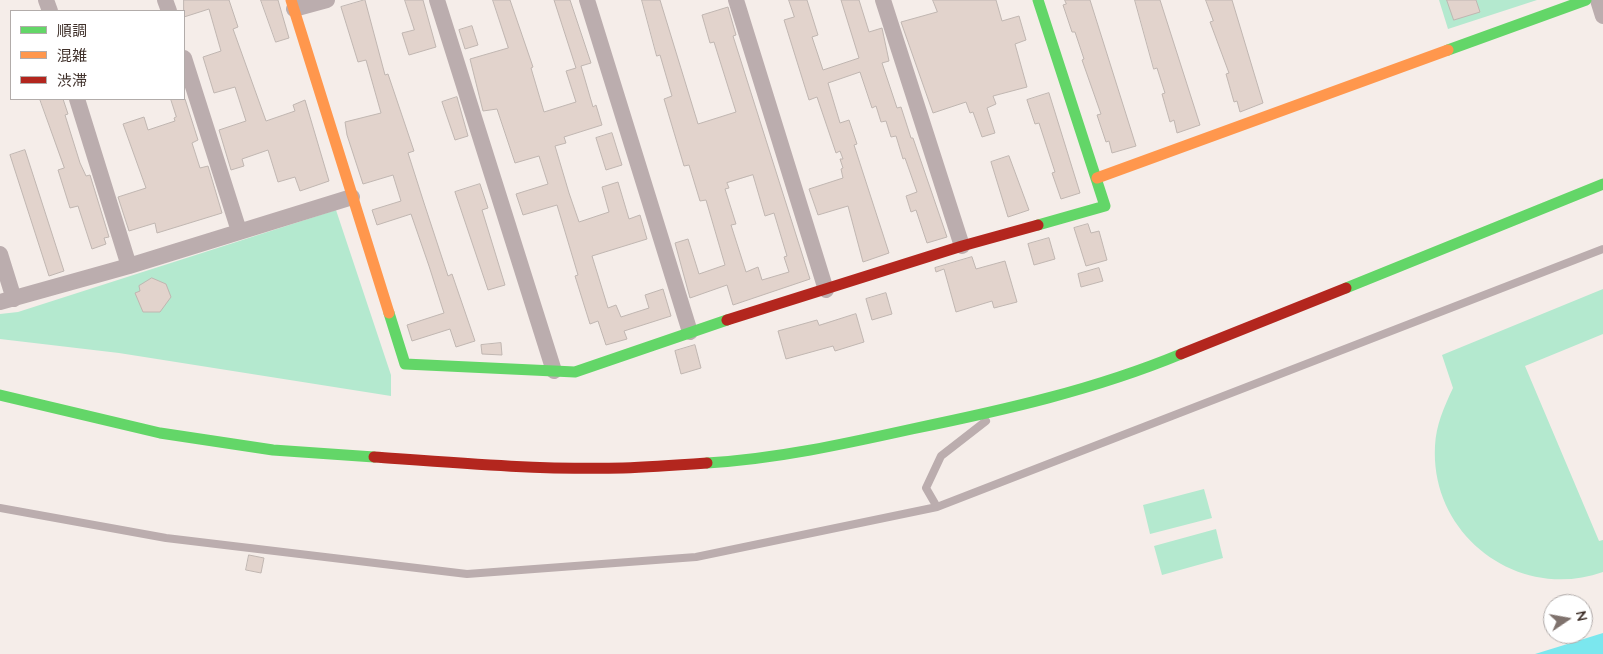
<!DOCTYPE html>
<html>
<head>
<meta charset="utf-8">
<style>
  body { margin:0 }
  #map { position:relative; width:1603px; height:654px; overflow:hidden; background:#f5ede9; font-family:Quicksand,"Noto Sans JP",sans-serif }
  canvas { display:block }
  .legend { position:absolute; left:10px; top:10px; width:175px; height:90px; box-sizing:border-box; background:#fff; border:1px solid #b2acaa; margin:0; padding:6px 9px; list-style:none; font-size:15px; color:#3f302a }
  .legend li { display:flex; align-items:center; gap:10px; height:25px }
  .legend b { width:25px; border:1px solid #b2acaa }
  .north { position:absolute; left:1543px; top:594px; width:50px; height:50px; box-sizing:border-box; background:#fff; border:1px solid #b2acaa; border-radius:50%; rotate:78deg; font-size:14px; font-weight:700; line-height:20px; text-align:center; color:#3f302a }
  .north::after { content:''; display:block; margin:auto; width:18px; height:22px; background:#7f726d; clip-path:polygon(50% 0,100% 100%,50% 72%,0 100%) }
</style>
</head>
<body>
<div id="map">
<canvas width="1603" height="654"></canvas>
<ul class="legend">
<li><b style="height:6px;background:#63d668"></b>順調</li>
<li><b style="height:6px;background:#ff974d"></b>混雑</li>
<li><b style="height:6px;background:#b3261e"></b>渋滞</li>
</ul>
<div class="north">N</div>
</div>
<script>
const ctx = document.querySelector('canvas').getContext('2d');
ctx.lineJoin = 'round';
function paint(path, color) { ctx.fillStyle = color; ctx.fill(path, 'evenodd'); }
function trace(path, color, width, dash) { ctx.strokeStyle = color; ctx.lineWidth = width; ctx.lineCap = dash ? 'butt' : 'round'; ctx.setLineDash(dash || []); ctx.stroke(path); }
const green = new Path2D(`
  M 1439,0 L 1537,0 L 1448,29 Z
  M 336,210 L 391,375 L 391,396 L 119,353 L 0,339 L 0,314 L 18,312 Z
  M 1603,289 L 1603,334 L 1525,366 L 1599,541 L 1603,540 L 1603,572 C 1519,602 1430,536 1435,446 C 1436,425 1444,407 1453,388 L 1442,355 Z
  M 1204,489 L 1212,518 L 1150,534 L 1143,505 Z
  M 1216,529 L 1223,558 L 1162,575 L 1154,546 Z`);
const water = new Path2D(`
  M 1603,633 L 1603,654 L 1535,654 Z`);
const building = new Path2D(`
  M 184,0 L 229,0 L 238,27 L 233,29 L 266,121 L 295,111 L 293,105 L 305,100 L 329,181 L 300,191 L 295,177 L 278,182 L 268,150 L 242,159 L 244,166 L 231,170 L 219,130 L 246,121 L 235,87 L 214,93 L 203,57 L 221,51 L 209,9 L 184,17 Z
  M 261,0 L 278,0 L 289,38 L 276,42 Z
  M 365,0 L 385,75 L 388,74 L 414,151 L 408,153 L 424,203 L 448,276 L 452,274 L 475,341 L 456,347 L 450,329 L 412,341 L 407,325 L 444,313 L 429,266 L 411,214 L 377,225 L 372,210 L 401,201 L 393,175 L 363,184 L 347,135 L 345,122 L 381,113 L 366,60 L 358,62 L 341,7 Z
  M 405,0 L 423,0 L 436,47 L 409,55 L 402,33 L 414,30 Z
  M 493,0 L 510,0 L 533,67 L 531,68 L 544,112 L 576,102 L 566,71 L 576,68 L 554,0 L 570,0 L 591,63 L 581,66 L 593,107 L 596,105 L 602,125 L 564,137 L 566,143 L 555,146 L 569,193 L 579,222 L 609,212 L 602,187 L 618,182 L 629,219 L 640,215 L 647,239 L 592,256 L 608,308 L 616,305 L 621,317 L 649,308 L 645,295 L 663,289 L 671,316 L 624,331 L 627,339 L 606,345 L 598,321 L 590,324 L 575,276 L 578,275 L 557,205 L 523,215 L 516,194 L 548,184 L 539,156 L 515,163 L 497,109 L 483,111 L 470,59 L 508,48 Z
  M 642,0 L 660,0 L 698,124 L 736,112 L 714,42 L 710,43 L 702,15 L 728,7 L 736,35 L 733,36 L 810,279 L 733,305 L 727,285 L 690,298 L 675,243 L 688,239 L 699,274 L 725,265 L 706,200 L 700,201 L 689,165 L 684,166 L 664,99 L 672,96 L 660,55 L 657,56 ZM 753,175 L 765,216 L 774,213 L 787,256 L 784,257 L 789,272 L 762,280 L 758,267 L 746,272 L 731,225 L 736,224 L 725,189 L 729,188 L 727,183 Z
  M 789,0 L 807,0 L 818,35 L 812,37 L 823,70 L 859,58 L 841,0 L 859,0 L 869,32 L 882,28 L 889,61 L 882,63 L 897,108 L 901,107 L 911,138 L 913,138 L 947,237 L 927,243 L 916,210 L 911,212 L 906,196 L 917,192 L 905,158 L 903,159 L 896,136 L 891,137 L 886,121 L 881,122 L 876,106 L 872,108 L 860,72 L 828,83 L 840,123 L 849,120 L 857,144 L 854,145 L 889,253 L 863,262 L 848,206 L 818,215 L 809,189 L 843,178 L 841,169 L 843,168 L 840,159 L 843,159 L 840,151 L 836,153 L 817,97 L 809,100 L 784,20 L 794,17 Z
  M 933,0 L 996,0 L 1002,21 L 1019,16 L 1026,40 L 1015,44 L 1027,87 L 993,96 L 996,104 L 987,108 L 995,133 L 982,137 L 973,112 L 970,113 L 966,102 L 933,113 L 901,22 L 937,12 Z
  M 1065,0 L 1090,0 L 1136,146 L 1112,153 L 1109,141 L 1106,142 L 1097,115 L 1101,114 L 1082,60 L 1084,59 L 1075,32 L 1072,32 L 1063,5 L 1066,4 Z
  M 1135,0 L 1160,0 L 1200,125 L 1177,133 L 1174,120 L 1170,122 L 1162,94 L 1165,93 L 1157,68 L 1154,69 Z
  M 1206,0 L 1232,0 L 1263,103 L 1240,112 L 1237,101 L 1234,102 L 1226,74 L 1229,73 L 1210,22 L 1213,21 Z
  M 1447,0 L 1476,0 L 1480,12 L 1454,20 Z
  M 472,26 L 478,45 L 465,49 L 459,30 Z
  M 1049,93 L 1080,193 L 1061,199 L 1052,173 L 1055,172 L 1039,123 L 1035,124 L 1027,100 Z
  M 457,97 L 468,136 L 455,140 L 442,102 Z
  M 40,99 L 63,99 L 68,114 L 65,115 L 80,163 L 86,176 L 90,175 L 109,237 L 104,238 L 106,244 L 92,249 L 78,206 L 70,208 L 58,170 L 64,168 Z
  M 171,99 L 185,99 L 198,140 L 192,143 L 200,168 L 208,166 L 222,213 L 157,233 L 155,223 L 129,231 L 118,197 L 146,188 L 123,124 L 144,117 L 148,130 L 175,121 L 174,118 L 176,117 Z
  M 612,133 L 622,165 L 606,170 L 596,138 Z
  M 25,150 L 64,271 L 49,276 L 10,155 Z
  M 1009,156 L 1029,210 L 1008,217 L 991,162 Z
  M 480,184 L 488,208 L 482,210 L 505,285 L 488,290 L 455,192 Z
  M 1088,224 L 1091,233 L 1099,231 L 1107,260 L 1086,266 L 1074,228 Z
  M 1049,238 L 1055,259 L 1034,265 L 1028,244 Z
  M 972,257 L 976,269 L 1005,261 L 1017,302 L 994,308 L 992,301 L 956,312 L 944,269 L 936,272 L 935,268 Z
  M 1099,268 L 1103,281 L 1081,287 L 1078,274 Z
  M 152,278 L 166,284 L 171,297 L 160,312 L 143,312 L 135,293 L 140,291 L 139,286 Z
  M 886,293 L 892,314 L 872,320 L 866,299 Z
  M 856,314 L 864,342 L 835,351 L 833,346 L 786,359 L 778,331 L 817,320 L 819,325 Z
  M 501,343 L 502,355 L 482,354 L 481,345 Z
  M 695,345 L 701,368 L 681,374 L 675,351 Z
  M 249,555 L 264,558 L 261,573 L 246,570 Z`);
const lane = new Path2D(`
  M 986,421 L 941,456 L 926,488 L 937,507 L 1603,249
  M 0,508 L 166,538 L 467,574 L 696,557 L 937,507`);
const street = new Path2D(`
  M 46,0 L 50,11
  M 165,0 L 169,11
  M 437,0 L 554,371
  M 587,0 L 690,332
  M 736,0 L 826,290
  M 883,0 L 962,246
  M 1598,0 L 1603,16
  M 294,9 L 327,0
  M 184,58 L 239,231
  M 77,99 L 129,266
  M 0,254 L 14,299
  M 0,302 L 129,266 L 352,197`);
const fast = new Path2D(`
  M 1448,50 L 1586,0
  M 1038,225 L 1105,206 L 1038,0
  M 1346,288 L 1603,184
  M 389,313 L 405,364 L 575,372 L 727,320
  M 0,395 L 160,433 L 273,450 L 374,457
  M 707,463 C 776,459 844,444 912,429 C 1004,410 1094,390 1181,354`);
const slow = new Path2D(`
  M 291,0 L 389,313
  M 1097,178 L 1448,50`);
const jam = new Path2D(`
  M 727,320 L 962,246 L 1038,225
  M 1181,354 L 1346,288
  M 374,457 C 457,463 540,470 623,468 C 651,467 679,465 707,463`);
paint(green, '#b4e9cf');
paint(water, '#7be7ee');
paint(building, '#e2d3cc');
trace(building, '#c0b6b1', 1);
trace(lane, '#bbadae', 8);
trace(street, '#bbadae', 16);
trace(fast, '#63d668', 11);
trace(slow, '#ff974d', 11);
trace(jam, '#b3261e', 11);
</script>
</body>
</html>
